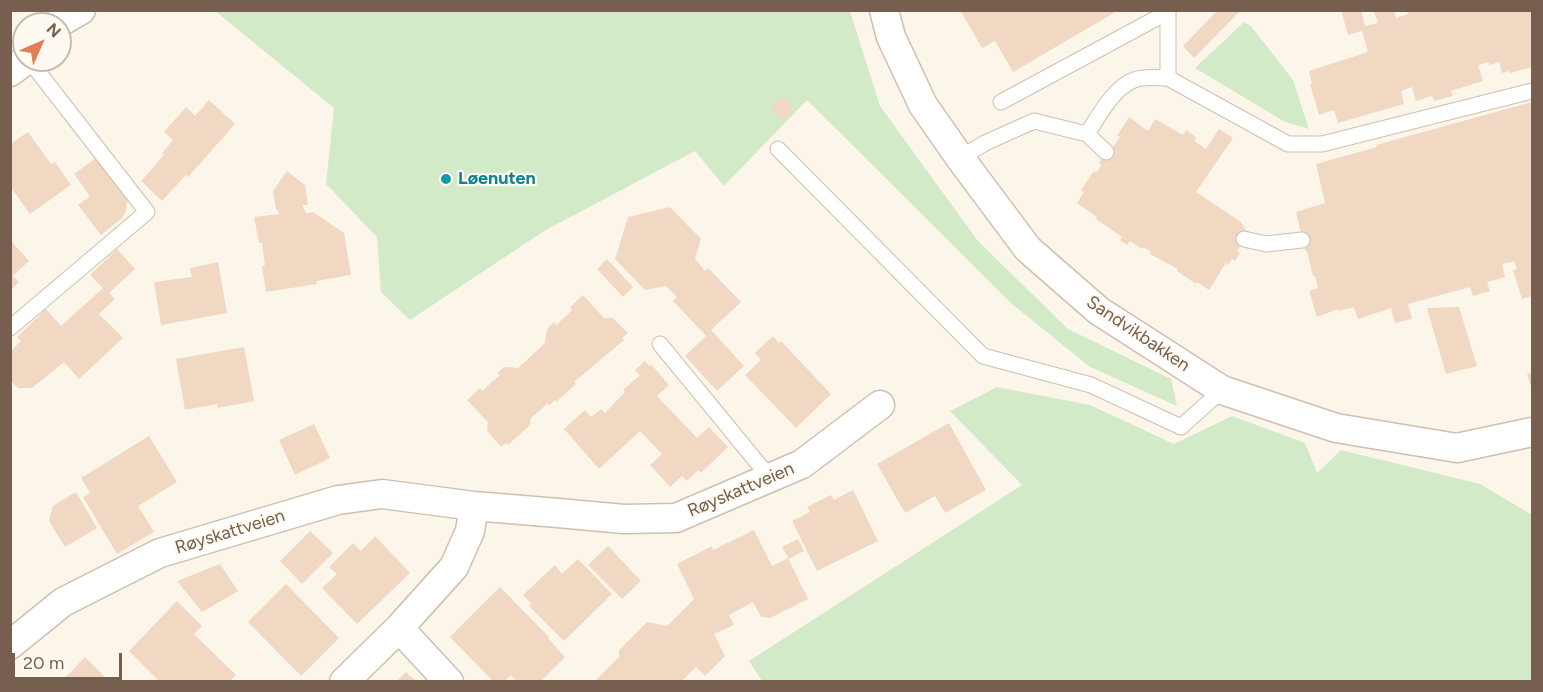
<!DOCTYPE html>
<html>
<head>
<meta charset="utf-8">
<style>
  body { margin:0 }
  #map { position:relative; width:1543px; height:692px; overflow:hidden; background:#fcf6ea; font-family:Figtree,sans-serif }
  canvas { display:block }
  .frame { position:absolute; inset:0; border:12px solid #765f4e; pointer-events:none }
  .north { position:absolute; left:12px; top:12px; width:60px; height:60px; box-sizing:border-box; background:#fefaf1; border:2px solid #c8bcb0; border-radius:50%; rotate:45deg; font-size:16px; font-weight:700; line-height:24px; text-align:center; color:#765f4e }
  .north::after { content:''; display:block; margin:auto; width:21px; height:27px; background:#e07e55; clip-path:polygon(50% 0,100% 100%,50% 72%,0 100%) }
  .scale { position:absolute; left:12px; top:653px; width:110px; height:27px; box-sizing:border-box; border:3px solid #765f4e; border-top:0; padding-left:8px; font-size:18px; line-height:21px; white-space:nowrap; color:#765f4e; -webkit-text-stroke:4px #fefaf1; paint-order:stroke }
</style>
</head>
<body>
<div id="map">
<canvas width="1543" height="692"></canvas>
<div class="frame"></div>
<div class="north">N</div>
<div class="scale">20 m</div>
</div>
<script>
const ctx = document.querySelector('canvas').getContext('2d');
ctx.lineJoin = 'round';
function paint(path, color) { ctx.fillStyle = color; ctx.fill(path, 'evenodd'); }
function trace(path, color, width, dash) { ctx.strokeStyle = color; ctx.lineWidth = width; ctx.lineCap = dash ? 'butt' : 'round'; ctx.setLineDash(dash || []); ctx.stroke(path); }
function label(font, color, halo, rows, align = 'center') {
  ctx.font = font + ' Figtree,sans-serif'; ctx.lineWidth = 4.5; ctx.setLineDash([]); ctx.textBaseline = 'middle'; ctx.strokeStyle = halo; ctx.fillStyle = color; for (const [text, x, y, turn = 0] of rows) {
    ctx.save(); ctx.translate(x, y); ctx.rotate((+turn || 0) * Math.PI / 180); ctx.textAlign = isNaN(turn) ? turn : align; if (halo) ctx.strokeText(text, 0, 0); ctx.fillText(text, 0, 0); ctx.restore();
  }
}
const green = new Path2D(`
  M 215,11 L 850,11 L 880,106 L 978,241 L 1068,329 L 1171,379 L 1177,406 L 1090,367 L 1012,304 L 807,100 L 724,186 L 695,151 L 544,231 L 410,320 L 381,292 L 377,237 L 326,184 L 334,108 Z
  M 1244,22 L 1251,26 L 1293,80 L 1309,129 L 1285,122 L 1195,68 Z
  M 997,387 L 1090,405 L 1174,444 L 1232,416 L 1305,443 L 1317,473 L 1341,450 L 1480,484 L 1532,515 L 1532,681 L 762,681 L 749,661 L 1022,485 L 950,411 Z`);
const building = new Path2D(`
  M 960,10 L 1119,10 L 1013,72 L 995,41 L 982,48 Z
  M 1218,10 L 1241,10 L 1194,58 L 1183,46 Z
  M 1341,10 L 1361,10 L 1365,26 L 1378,23 L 1374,12 L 1376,10 L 1394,10 L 1396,18 L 1408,14 L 1407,10 L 1532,10 L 1532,67 L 1510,73 L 1509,71 L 1502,73 L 1499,62 L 1489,65 L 1489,62 L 1478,65 L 1483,81 L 1451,91 L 1453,96 L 1434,101 L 1432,96 L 1416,101 L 1412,87 L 1401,91 L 1404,104 L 1338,123 L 1334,110 L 1319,115 L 1310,84 L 1312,84 L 1309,71 L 1368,52 L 1362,31 L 1348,35 Z
  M 784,97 L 794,111 L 782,121 L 771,107 Z
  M 209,100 L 235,124 L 188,177 L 186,175 L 162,201 L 141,181 L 164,155 L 162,153 L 173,140 L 164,132 L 186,107 L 195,116 Z
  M 1532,102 L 1532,296 L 1522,299 L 1513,270 L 1517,269 L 1514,261 L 1502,264 L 1505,277 L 1487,282 L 1490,291 L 1473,296 L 1470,287 L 1408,304 L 1412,319 L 1395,323 L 1391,308 L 1358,319 L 1354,307 L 1338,311 L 1338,309 L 1317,317 L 1309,291 L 1318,288 L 1315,276 L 1313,276 L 1307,251 L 1305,251 L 1296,212 L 1325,203 L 1316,164 L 1377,147 L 1376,145 Z
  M 1129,117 L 1148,131 L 1155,119 L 1183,135 L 1186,130 L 1196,137 L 1194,141 L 1206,149 L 1219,129 L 1233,138 L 1196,192 L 1241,222 L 1248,234 L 1237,251 L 1240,253 L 1235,261 L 1232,259 L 1228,265 L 1226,263 L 1209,290 L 1197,282 L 1196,284 L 1177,271 L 1178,269 L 1150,254 L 1151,252 L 1144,247 L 1142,249 L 1130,241 L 1127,245 L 1120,240 L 1122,237 L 1096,219 L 1097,217 L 1077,203 L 1084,192 L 1081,190 L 1094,171 L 1096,173 L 1102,165 L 1099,163 L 1110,147 L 1112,149 L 1120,137 L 1117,136 Z
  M 28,132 L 51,164 L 55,162 L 71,185 L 30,214 L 10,186 L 10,144 Z
  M 96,158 L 128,199 L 125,213 L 122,218 L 101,235 L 78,205 L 90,196 L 74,174 Z
  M 287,171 L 305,185 L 308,205 L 302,205 L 306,213 L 313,212 L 344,233 L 351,275 L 316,281 L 317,284 L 266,292 L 262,266 L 265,265 L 262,243 L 259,243 L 254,217 L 279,214 L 278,210 L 276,210 L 273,191 Z
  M 670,207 L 701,239 L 695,259 L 705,271 L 708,268 L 741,302 L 711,330 L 744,366 L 717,391 L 685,356 L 706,336 L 673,301 L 677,297 L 666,286 L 645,290 L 615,259 L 628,217 Z
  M 10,240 L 29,261 L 13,276 L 19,282 L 10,291 Z
  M 117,249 L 135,269 L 109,293 L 115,299 L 99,314 L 123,338 L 79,379 L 64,362 L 32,388 L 18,388 L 10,380 L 10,352 L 21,341 L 17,337 L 46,309 L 61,326 L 103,288 L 90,275 Z
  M 607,259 L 633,287 L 623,297 L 597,269 Z
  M 218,262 L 227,313 L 161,325 L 154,282 L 192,277 L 190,268 Z
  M 583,295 L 604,318 L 613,318 L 628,333 L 622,338 L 624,340 L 574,382 L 576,384 L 556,402 L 555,400 L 549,405 L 548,403 L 531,418 L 530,425 L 508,445 L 506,443 L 501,447 L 487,431 L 488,422 L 467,400 L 480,388 L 482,391 L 500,375 L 497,373 L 504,367 L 518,368 L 542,346 L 545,342 L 547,329 L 554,322 L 556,325 L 565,317 L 572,310 L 570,307 Z
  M 1459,307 L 1477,366 L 1446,374 L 1427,308 Z
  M 773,336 L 779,343 L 781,341 L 831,394 L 796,428 L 745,375 L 761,360 L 755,353 Z
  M 244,347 L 254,401 L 218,408 L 217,404 L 185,410 L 176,359 Z
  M 645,361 L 649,366 L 651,364 L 669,385 L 657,396 L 697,438 L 709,427 L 728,447 L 701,473 L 698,470 L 687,481 L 682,476 L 670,487 L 650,465 L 662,454 L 640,431 L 599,469 L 564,429 L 585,410 L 591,417 L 601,409 L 605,413 L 625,392 L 623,390 L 640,375 L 635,370 Z
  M 1532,373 L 1532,390 L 1527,374 Z
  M 949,423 L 986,490 L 945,513 L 935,496 L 905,513 L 877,464 Z
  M 314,424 L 330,458 L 295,475 L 279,440 Z
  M 149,436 L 177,482 L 138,506 L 154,532 L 117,554 L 83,497 L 90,493 L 81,478 Z
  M 853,490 L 878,541 L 817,571 L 792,521 L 810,512 L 807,507 L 831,495 L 834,500 Z
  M 76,492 L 97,528 L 65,547 L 49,521 L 53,506 Z
  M 754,530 L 772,566 L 788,558 L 808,599 L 770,618 L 761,617 L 753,602 L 729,615 L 734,625 L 714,634 L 725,656 L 705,676 L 696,667 L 681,682 L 598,682 L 596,680 L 619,657 L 619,650 L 647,622 L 667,626 L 694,599 L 677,564 L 712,546 L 713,550 Z
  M 310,531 L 333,553 L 302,584 L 280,561 Z
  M 375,536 L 410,573 L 357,624 L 322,588 L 337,574 L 329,567 L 353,543 L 361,551 Z
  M 798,539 L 804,551 L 789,559 L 782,547 Z
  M 608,546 L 641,581 L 622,599 L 588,565 Z
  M 578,559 L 612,594 L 564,641 L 529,606 L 532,604 L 523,595 L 555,565 L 562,574 Z
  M 220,564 L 238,591 L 202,612 L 177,581 Z
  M 286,584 L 339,638 L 301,676 L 248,622 Z
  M 500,587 L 549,637 L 548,638 L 565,657 L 540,682 L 517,682 L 511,675 L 504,682 L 494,682 L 450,637 Z
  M 177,601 L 202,626 L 194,634 L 236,675 L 229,682 L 160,682 L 129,651 Z
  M 85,657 L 110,682 L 61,682 Z
  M 406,672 L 417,682 L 396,682 Z`);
const service = new Path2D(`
  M 1168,78 L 1288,144 L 1322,144 L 1532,91
  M 1001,102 L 1168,12 L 1168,78 C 1157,78 1145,76 1134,80 C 1114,87 1098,117 1087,134
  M 778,149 L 983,356 L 1091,385 L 1181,427 L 1222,390
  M 960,158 L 985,143 L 1034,121 L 1087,134 L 1106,152
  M 1244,239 L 1266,244 L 1302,240
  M 10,328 L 147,212 L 29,60
  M 660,344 L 770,478`);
const minor = new Path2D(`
  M 884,10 L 891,37 L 923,105 L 960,158 L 1028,249 L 1099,311 L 1222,390 L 1336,428 L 1457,448 L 1532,432
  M 57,24 L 81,10
  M 10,72 L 26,60
  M 399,628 L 449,682
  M 10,645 L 63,602 L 160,553 L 338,500 L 382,494 L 474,506 L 558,513 L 624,519 L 676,518 L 802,464 L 880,405
  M 344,682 L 399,628 L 454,567 L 470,531 L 474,506`);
const markers = [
  [446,179,6,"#0f9aa8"]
];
const cultureNames = [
  ["Løenuten",458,179]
];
const streetNames = [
  ["Sandvikbakken",1138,334,34],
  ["Røyskattveien",741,490,-23],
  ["Røyskattveien",230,532,-17]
];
paint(green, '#d3eac8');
paint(building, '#f0d8c3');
trace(service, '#cebfb0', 17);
trace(minor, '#cebfb0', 31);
trace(service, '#fff', 15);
trace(minor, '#fff', 28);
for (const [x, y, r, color] of markers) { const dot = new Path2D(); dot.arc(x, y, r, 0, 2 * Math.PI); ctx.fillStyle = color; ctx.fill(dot); trace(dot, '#fefaf1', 2); }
label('bold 18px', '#0d838f', '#fefaf1', cultureNames, 'left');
label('18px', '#765f4e', '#fefaf1', streetNames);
</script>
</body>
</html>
